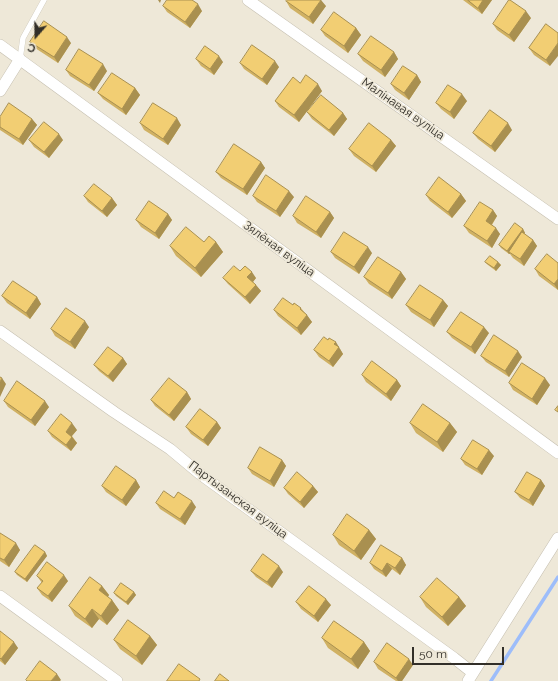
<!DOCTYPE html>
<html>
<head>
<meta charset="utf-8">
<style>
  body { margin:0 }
  #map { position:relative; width:558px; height:681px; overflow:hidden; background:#eee8d8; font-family:Raleway,sans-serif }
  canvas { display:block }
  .north { position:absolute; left:16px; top:16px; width:40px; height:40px; -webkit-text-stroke:3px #eee8d8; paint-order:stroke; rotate:200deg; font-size:11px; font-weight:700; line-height:16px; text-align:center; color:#322f29 }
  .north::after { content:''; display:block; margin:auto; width:14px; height:18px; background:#322f29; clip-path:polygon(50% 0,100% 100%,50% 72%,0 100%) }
  .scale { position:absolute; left:412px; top:647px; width:92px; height:18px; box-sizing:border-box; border:2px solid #322f29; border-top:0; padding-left:5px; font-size:12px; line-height:14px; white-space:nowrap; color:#322f29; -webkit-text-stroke:3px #eee8d8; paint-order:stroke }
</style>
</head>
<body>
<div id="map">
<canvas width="558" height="681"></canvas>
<div class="north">С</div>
<div class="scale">50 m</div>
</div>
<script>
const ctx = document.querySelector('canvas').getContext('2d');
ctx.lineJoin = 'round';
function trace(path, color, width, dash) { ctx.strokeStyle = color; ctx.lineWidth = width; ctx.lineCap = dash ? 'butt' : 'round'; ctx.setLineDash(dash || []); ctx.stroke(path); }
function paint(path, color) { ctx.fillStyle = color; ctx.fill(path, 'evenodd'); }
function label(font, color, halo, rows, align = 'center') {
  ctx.font = font + ' Raleway,sans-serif'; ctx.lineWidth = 3.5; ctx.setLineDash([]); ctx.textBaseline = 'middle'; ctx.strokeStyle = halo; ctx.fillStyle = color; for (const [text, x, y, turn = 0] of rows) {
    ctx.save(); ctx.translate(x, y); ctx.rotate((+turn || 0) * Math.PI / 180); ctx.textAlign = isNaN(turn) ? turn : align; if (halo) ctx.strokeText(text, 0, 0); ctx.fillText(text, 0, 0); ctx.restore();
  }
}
const stream = new Path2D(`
  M 491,681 L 558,577`);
const service = new Path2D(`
  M 20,59 L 23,38 L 44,0`);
const minor = new Path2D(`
  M 248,0 L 558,219
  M 0,45 L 558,453
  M 0,91 L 20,59
  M 0,331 L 114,412 L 170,449 L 200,474 L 454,658 L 473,673
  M 0,596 L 117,681
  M 468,681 L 558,538`);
const wall = new Path2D(`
  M 463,0 L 492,0 L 482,14 Z
  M 286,1 L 326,6 L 313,24 L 290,8 Z
  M 163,6 L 202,11 L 190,28 L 167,12 Z
  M 531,18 L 514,42 L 497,30 L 493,24 Z
  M 546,24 L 550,66 L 534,55 L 529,48 Z
  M 356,28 L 361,35 L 348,53 L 325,36 L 321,30 Z
  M 30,42 L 71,43 L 58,63 L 35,48 Z
  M 394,52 L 398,59 L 385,77 L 363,61 L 358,54 Z
  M 196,59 L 223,62 L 214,75 L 201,66 Z
  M 240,63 L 279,67 L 267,85 L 244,69 Z
  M 66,70 L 107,71 L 94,91 L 70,76 Z
  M 417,75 L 421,82 L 409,100 L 395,90 L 391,84 Z
  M 300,83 L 322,91 L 299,122 L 279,107 L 275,101 Z
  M 135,88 L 140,95 L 126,115 L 103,99 L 98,93 Z
  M 467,101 L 454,119 L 441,109 L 436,103 Z
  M 307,112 L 343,113 L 347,119 L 334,136 L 312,119 Z
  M 0,117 L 32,119 L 37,125 L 23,145 L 0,130 Z
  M 140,123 L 181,125 L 168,145 L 144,130 Z
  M 512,130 L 495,152 L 478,139 L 473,133 Z
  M 29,140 L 63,140 L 49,158 L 34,147 Z
  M 391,140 L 396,146 L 376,172 L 354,156 L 349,149 Z
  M 261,162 L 265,168 L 247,195 L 221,178 L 216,172 Z
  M 461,194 L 466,201 L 452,218 L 430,201 L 426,195 Z
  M 84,196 L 112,198 L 117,205 L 107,217 L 88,202 Z
  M 253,196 L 294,197 L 280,217 L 257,202 Z
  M 493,210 L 497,216 L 492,225 L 500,234 L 492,248 L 469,233 L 464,226 Z
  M 330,212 L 334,218 L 321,238 L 297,223 L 293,216 Z
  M 168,214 L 172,220 L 159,239 L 141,227 L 136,220 Z
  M 523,229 L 525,233 L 524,234 L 533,240 L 537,246 L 524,266 L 513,258 L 510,254 L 509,254 L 501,248 L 499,245 Z
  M 216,242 L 223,252 L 201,277 L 176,256 L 170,246 Z
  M 331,252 L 372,253 L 359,274 L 335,258 Z
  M 485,262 L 498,262 L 501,265 L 496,271 L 488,265 Z
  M 558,263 L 558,290 L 539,276 L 535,269 Z
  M 240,271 L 256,278 L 253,282 L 261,291 L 250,304 L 228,284 L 223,278 Z
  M 401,272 L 406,279 L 392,299 L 369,284 L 364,277 Z
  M 2,296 L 37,297 L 41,304 L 30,319 L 7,303 Z
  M 443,300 L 448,306 L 434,327 L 411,312 L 406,305 Z
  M 293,305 L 301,308 L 312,322 L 301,335 L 278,316 L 274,310 Z
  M 89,327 L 75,349 L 55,336 L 51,329 Z
  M 447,332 L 489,333 L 475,354 L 452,338 Z
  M 340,349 L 343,354 L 333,367 L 319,357 L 314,350 Z
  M 481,356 L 522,357 L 509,377 L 486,362 Z
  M 123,358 L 127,364 L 113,382 L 99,371 L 94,365 Z
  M 362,375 L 397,380 L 401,386 L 391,401 L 366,382 Z
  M 509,383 L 550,385 L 537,405 L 513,390 Z
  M 187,392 L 191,399 L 174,421 L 155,406 L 151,400 Z
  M 4,401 L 49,407 L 35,426 L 8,407 Z
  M 217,422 L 221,428 L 208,446 L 191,434 L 186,427 Z
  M 410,423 L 450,423 L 457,432 L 443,452 L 416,433 Z
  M 77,430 L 72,436 L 77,443 L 71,451 L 52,437 L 48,431 Z
  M 494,456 L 482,475 L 465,465 L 461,459 Z
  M 282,460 L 286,466 L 274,487 L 252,474 L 248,468 Z
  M 136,480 L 140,487 L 126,506 L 106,492 L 102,486 Z
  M 541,480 L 545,486 L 533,506 L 520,498 L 515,492 Z
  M 313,486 L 318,492 L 304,508 L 288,494 L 284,488 Z
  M 156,503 L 196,507 L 185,525 L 160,509 Z
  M 369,530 L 376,539 L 361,560 L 339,545 L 333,535 Z
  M 0,533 L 20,550 L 9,567 L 0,561 Z
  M 45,552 L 47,556 L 27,582 L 17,575 L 15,572 Z
  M 402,558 L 406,565 L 400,575 L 392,569 L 386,577 L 374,569 L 370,563 Z
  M 251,571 L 283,572 L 272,588 L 256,577 Z
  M 37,576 L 68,581 L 52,602 L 42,595 L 37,588 L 42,583 Z
  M 102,586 L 109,595 L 108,597 L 112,600 L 119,610 L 107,625 L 99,619 L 92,628 L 75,616 L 69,606 Z
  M 134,592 L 136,595 L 128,605 L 116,596 L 114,593 Z
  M 420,597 L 459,597 L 466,606 L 448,626 L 426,607 Z
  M 296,602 L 331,605 L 318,622 L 301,609 Z
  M 0,631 L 18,648 L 5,665 L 0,661 Z
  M 150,636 L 157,645 L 142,665 L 120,649 L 114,640 Z
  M 322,638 L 364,642 L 370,651 L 358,669 L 328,648 Z
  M 374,662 L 413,665 L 402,681 L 396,681 L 378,669 Z`);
const shadedWall = new Path2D(`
  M 158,0 L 161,0 L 160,3 Z
  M 321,0 L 326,6 L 313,24 L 309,17 Z
  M 483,0 L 492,0 L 482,14 L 478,8 Z
  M 198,4 L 202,11 L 190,28 L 185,22 Z
  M 526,11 L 531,18 L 514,42 L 509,35 Z
  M 356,28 L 361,35 L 348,53 L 344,46 Z
  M 67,37 L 71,43 L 58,63 L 54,57 Z
  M 558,43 L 558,56 L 550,66 L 546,60 Z
  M 394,52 L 398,59 L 385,77 L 381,70 Z
  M 219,56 L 223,62 L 214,75 L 210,69 Z
  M 275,61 L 279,67 L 267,85 L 262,79 Z
  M 103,64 L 107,71 L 94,91 L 89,85 Z
  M 417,75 L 421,82 L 409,100 L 404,93 Z
  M 318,84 L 322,91 L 299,122 L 294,115 Z
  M 135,88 L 140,95 L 126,115 L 122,109 Z
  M 462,94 L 467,101 L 454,119 L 450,112 Z
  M 343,113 L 347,119 L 334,136 L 329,130 Z
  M 177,118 L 181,125 L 168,145 L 163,139 Z
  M 32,119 L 37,125 L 23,145 L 19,139 Z
  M 508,123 L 512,130 L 495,152 L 491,146 Z
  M 59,134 L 63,140 L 49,158 L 44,152 Z
  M 391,140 L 396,146 L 376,172 L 372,166 Z
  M 261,162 L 265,168 L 247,195 L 243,189 Z
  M 289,191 L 294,197 L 280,217 L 276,211 Z
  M 461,194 L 466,201 L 452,218 L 448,212 Z
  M 112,198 L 117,205 L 107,217 L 102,211 Z
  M 493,210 L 497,216 L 490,227 L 486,221 Z
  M 330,212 L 334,218 L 321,238 L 316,232 Z
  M 168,214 L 172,220 L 159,239 L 155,233 Z
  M 496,228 L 500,234 L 492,248 L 487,241 Z
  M 523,229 L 525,233 L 510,253 L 509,252 L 510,254 L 509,254 L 507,251 Z
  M 533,240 L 537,246 L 524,266 L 520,259 Z
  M 216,242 L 223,252 L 201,277 L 195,268 Z
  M 368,247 L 372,253 L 359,274 L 354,267 Z
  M 498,262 L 501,265 L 496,271 L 494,268 Z
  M 252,272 L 256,278 L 252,283 L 247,277 Z
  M 401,272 L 406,279 L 392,299 L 388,293 Z
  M 558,279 L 558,290 L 554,284 Z
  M 256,285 L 261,291 L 250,304 L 245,297 Z
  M 37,297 L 41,304 L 30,319 L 26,313 Z
  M 443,300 L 448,306 L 434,327 L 430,320 Z
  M 307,315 L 312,322 L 301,335 L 297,328 Z
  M 85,321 L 89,327 L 75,349 L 70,342 Z
  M 484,327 L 489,333 L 475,354 L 471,347 Z
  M 336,342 L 343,354 L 333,367 L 329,361 L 334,344 Z
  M 518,351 L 522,357 L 509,377 L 505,371 Z
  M 123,358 L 127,364 L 113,382 L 108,376 Z
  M 2,378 L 6,384 L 0,397 L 0,382 Z
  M 545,378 L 550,385 L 537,405 L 532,399 Z
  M 397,380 L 401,386 L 391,401 L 386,394 Z
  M 187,392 L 191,399 L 174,421 L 169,415 Z
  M 45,401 L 49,407 L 35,426 L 31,420 Z
  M 217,422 L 221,428 L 208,446 L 203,440 Z
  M 72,423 L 77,430 L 70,438 L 66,432 Z
  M 450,423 L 457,432 L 443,452 L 437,442 Z
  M 72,437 L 77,443 L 71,451 L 66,445 Z
  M 489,450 L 494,456 L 482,475 L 477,469 Z
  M 282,460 L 286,466 L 274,487 L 270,481 Z
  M 136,480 L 140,487 L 126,506 L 122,500 Z
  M 541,480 L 545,486 L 533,506 L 529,500 Z
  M 313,486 L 318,492 L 304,508 L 300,502 Z
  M 192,501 L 196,507 L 185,525 L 180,519 Z
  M 369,530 L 376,539 L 361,560 L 354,551 Z
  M 16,543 L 20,550 L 9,567 L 4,560 Z
  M 45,552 L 47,556 L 27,582 L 25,579 Z
  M 402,558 L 406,565 L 400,575 L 395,568 Z
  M 387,563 L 392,569 L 386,577 L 382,571 Z
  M 279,566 L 283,572 L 272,588 L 267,582 Z
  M 64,575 L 68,581 L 52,602 L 48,596 Z
  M 102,586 L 109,595 L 105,600 L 99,590 Z
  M 134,592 L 136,595 L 128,605 L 126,602 Z
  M 459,597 L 466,606 L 448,626 L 442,617 Z
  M 326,599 L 331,605 L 318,622 L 314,616 Z
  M 112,600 L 119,610 L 107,625 L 101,616 Z
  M 92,609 L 99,619 L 92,628 L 85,619 Z
  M 150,636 L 157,645 L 142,665 L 136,656 Z
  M 14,642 L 18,648 L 5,665 L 1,659 Z
  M 364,642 L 370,651 L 358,669 L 351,659 Z
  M 409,659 L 413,665 L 402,681 L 398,681 L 396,678 Z
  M 57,674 L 61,680 L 60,681 L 51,681 Z`);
const building = new Path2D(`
  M 167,0 L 192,0 L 198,4 L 185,22 L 163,6 Z
  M 287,0 L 321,0 L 309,17 L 286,1 Z
  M 468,0 L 483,0 L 478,8 Z
  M 509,0 L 510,0 L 526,11 L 509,35 L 493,24 Z
  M 334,12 L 356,28 L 344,46 L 321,30 Z
  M 44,21 L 67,37 L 54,57 L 30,42 Z
  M 546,24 L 558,33 L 558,43 L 546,60 L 529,48 Z
  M 371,36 L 394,52 L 381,70 L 358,54 Z
  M 252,45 L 275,61 L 262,79 L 240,63 Z
  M 205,46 L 219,56 L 210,69 L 196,59 Z
  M 79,49 L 103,64 L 89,85 L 66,70 Z
  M 403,66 L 417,75 L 404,93 L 391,84 Z
  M 112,73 L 135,88 L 122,109 L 98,93 Z
  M 306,75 L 318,84 L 294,115 L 275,101 L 293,77 L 300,83 Z
  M 448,85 L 462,94 L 450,112 L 436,103 Z
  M 321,95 L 343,113 L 329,130 L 307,112 Z
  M 9,103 L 32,119 L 19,139 L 0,127 L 0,117 Z
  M 153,103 L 177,118 L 163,139 L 140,123 Z
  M 490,110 L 508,123 L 491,146 L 473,133 Z
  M 44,122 L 59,134 L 44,152 L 29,140 Z
  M 369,123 L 391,140 L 372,166 L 349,149 Z
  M 234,144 L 261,162 L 243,189 L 216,172 Z
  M 266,175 L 289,191 L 276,211 L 253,196 Z
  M 439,177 L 461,194 L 448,212 L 426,195 Z
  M 94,184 L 112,198 L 102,211 L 84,196 Z
  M 306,196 L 330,212 L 316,232 L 293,216 Z
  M 149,201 L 168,214 L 155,233 L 136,220 Z
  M 480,202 L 493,210 L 486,221 L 496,228 L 487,241 L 464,226 Z
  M 515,223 L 523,229 L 507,251 L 499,245 Z
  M 186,227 L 204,242 L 209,236 L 216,242 L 195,268 L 170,246 Z
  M 344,232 L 368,247 L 354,267 L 331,252 Z
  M 522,232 L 533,240 L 520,259 L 509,252 Z
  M 547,254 L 558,263 L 558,279 L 554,284 L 535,269 Z
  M 490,256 L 498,262 L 494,268 L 485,262 Z
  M 378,257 L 401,272 L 388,293 L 364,277 Z
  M 234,266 L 240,271 L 245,266 L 252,272 L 247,277 L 256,285 L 245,297 L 223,278 Z
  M 13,281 L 37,297 L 26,313 L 2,296 Z
  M 420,285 L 443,300 L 430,320 L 406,305 Z
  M 283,298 L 293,305 L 294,303 L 301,308 L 300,309 L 307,315 L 297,328 L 274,310 Z
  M 66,308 L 85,321 L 70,342 L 51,329 Z
  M 461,312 L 484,327 L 471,347 L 447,332 Z
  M 494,335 L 518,351 L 505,371 L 481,356 Z
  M 324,337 L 328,340 L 329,338 L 336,342 L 334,344 L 339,347 L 329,361 L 314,350 Z
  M 108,347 L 123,358 L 108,376 L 94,365 Z
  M 372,361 L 397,380 L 386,394 L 362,375 Z
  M 522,363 L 545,378 L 532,399 L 509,383 Z
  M 0,377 L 2,378 L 0,382 Z
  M 169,378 L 187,392 L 169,415 L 151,400 Z
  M 17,381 L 45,401 L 31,420 L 4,401 Z
  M 423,404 L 450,423 L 437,442 L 410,423 Z
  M 558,406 L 558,412 L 555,410 Z
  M 200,409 L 217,422 L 203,440 L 186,427 Z
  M 61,414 L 72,423 L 66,432 L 72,437 L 66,445 L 48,431 Z
  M 473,440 L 489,450 L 477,469 L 461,459 Z
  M 260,447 L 282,460 L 270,481 L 248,468 Z
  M 116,466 L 136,480 L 122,500 L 102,486 Z
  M 297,472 L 313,486 L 300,502 L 284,488 Z
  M 527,472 L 541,480 L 529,500 L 515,492 Z
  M 164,491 L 174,498 L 178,492 L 192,501 L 180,519 L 156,503 Z
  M 347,514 L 369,530 L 354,551 L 333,535 Z
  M 0,533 L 16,543 L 4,560 L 0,558 Z
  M 35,545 L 45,552 L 25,579 L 15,572 Z
  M 381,545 L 402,558 L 395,568 L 387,563 L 382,571 L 370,563 Z
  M 263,554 L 279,566 L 267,582 L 251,571 Z
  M 47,562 L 64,575 L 48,596 L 37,588 L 43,581 L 37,576 Z
  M 90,577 L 102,586 L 99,590 L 112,600 L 101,616 L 92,609 L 85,619 L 69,606 Z
  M 437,578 L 459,597 L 442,617 L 420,597 Z
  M 121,583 L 134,592 L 126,602 L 114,593 Z
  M 309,586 L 326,599 L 314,616 L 296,602 Z
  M 128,620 L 150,636 L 136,656 L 114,640 Z
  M 334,621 L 364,642 L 351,659 L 322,638 Z
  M 0,631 L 14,642 L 1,659 L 0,658 Z
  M 387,643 L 409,659 L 396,678 L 374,662 Z
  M 40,661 L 57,674 L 51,681 L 27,681 L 26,680 Z
  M 179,664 L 200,679 L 199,681 L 167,681 Z
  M 220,674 L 229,681 L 215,681 Z`);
const streetNames = [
  ["Малінавая вуліца",403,109,35],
  ["Зялёная вуліца",279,249,36],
  ["Партызанская вуліца",238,500,37]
];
trace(stream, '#9dbdfa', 3.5);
trace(service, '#c5bfb0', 6);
trace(minor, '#c5bfb0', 12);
trace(service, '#fff', 5.5);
trace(minor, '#fff', 11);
paint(wall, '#d0b163');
paint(shadedWall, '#a99050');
paint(building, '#f2ce73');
trace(building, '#a99050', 1);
label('12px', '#322f29', '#eee8d8', streetNames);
</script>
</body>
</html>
